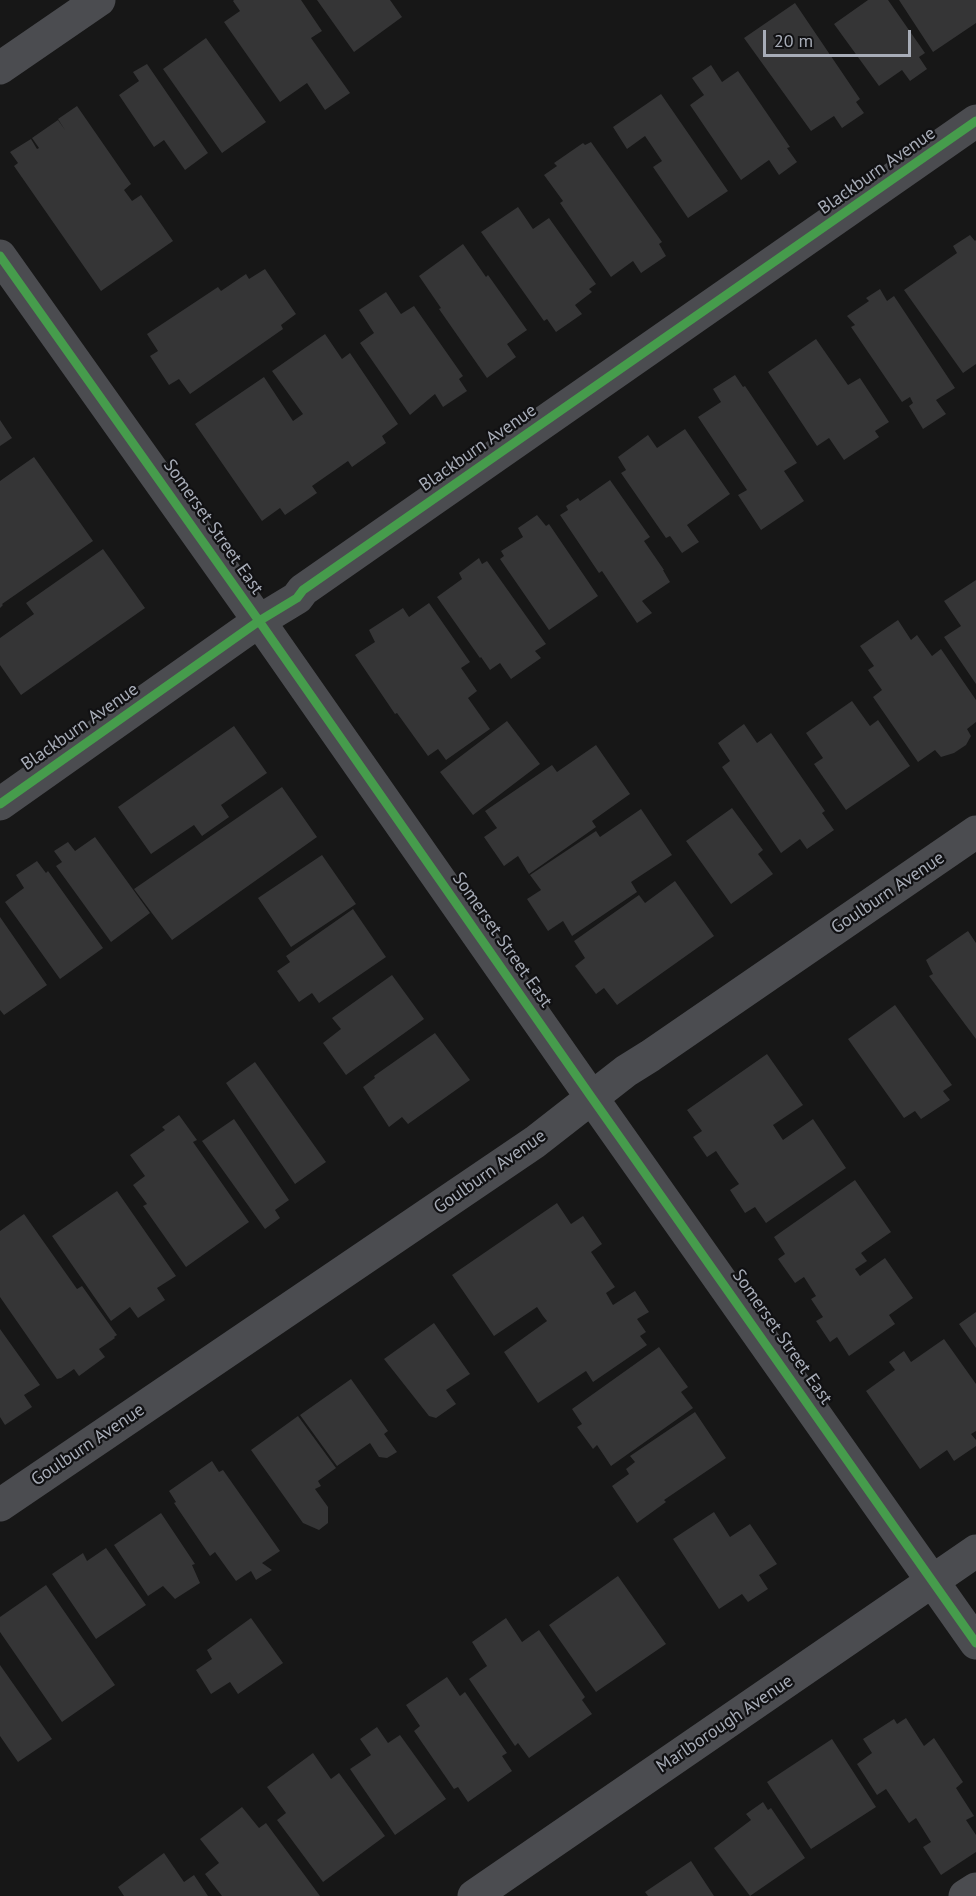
<!DOCTYPE html>
<html>
<head>
<meta charset="utf-8">
<style>
  body { margin:0 }
  #map { position:relative; width:976px; height:1896px; overflow:hidden; background:#171717; font-family:"PT Sans",sans-serif }
  canvas { display:block }
  .scale { position:absolute; left:763px; top:30px; width:148px; height:27px; box-sizing:border-box; border:3px solid #a8adb8; border-top:0; padding-left:8px; font-size:18px; line-height:21px; white-space:nowrap; color:#a8adb8; -webkit-text-stroke:4px #111113; paint-order:stroke }
</style>
</head>
<body>
<div id="map">
<canvas width="976" height="1896"></canvas>
<div class="scale">20 m</div>
</div>
<script>
const ctx = document.querySelector('canvas').getContext('2d');
ctx.lineJoin = 'round';
function paint(path, color) { ctx.fillStyle = color; ctx.fill(path, 'evenodd'); }
function trace(path, color, width, dash) { ctx.strokeStyle = color; ctx.lineWidth = width; ctx.lineCap = dash ? 'butt' : 'round'; ctx.setLineDash(dash || []); ctx.stroke(path); }
function label(font, color, halo, rows, align = 'center') {
  ctx.font = font + ' "PT Sans",sans-serif'; ctx.lineWidth = 4.5; ctx.setLineDash([]); ctx.textBaseline = 'middle'; ctx.strokeStyle = halo; ctx.fillStyle = color; for (const [text, x, y, turn = 0] of rows) {
    ctx.save(); ctx.translate(x, y); ctx.rotate((+turn || 0) * Math.PI / 180); ctx.textAlign = isNaN(turn) ? turn : align; if (halo) ctx.strokeText(text, 0, 0); ctx.fillText(text, 0, 0); ctx.restore();
  }
}
const building = new Path2D(`
  M 234,0 L 301,0 L 322,31 L 311,38 L 350,93 L 325,110 L 307,83 L 280,102 L 224,22 L 240,11 L 233,1 Z
  M 317,0 L 390,0 L 402,17 L 354,52 Z
  M 868,0 L 888,0 L 925,53 L 919,57 L 927,69 L 910,81 L 902,70 L 879,86 L 834,24 Z
  M 899,0 L 976,0 L 976,23 L 933,52 Z
  M 795,3 L 860,99 L 856,102 L 864,113 L 842,128 L 834,116 L 811,131 L 744,38 Z
  M 206,38 L 266,122 L 222,153 L 163,69 Z
  M 147,64 L 208,153 L 185,170 L 164,140 L 154,147 L 119,95 L 139,81 L 133,72 Z
  M 711,65 L 722,82 L 738,71 L 790,147 L 787,148 L 797,162 L 779,175 L 769,160 L 741,180 L 690,105 L 704,95 L 692,78 Z
  M 661,94 L 728,191 L 688,218 L 653,167 L 662,161 L 645,136 L 627,149 L 613,127 Z
  M 77,106 L 131,184 L 124,190 L 132,201 L 141,195 L 173,241 L 101,291 L 14,166 L 18,163 L 10,152 L 31,139 L 37,149 L 39,148 L 32,138 L 58,120 L 65,130 L 58,119 Z
  M 591,142 L 662,242 L 659,244 L 666,256 L 641,273 L 633,261 L 611,277 L 560,203 L 563,201 L 544,175 L 557,166 L 554,163 L 583,143 L 585,145 Z
  M 518,207 L 533,229 L 549,218 L 596,284 L 589,289 L 592,292 L 575,305 L 582,314 L 556,332 L 547,319 L 544,321 L 481,232 Z
  M 970,235 L 975,241 L 976,240 L 976,364 L 963,373 L 904,290 L 957,253 L 953,246 Z
  M 463,244 L 486,277 L 488,275 L 527,330 L 507,344 L 516,357 L 487,378 L 439,309 L 441,308 L 419,276 Z
  M 265,269 L 296,314 L 281,325 L 283,329 L 190,394 L 179,379 L 169,385 L 150,356 L 158,351 L 147,334 L 218,287 L 221,291 L 246,274 L 249,279 Z
  M 880,289 L 887,301 L 894,296 L 955,388 L 936,400 L 946,414 L 923,429 L 909,406 L 913,403 L 910,397 L 902,402 L 851,327 L 855,325 L 847,316 L 869,301 L 866,298 Z
  M 386,292 L 401,314 L 414,306 L 463,376 L 459,379 L 467,391 L 443,407 L 435,394 L 410,415 L 360,343 L 374,333 L 359,310 Z
  M 325,334 L 342,359 L 350,353 L 398,424 L 382,436 L 386,443 L 352,467 L 348,461 L 312,486 L 317,493 L 285,515 L 280,508 L 262,521 L 195,424 L 264,377 L 293,421 L 303,414 L 272,371 Z
  M 816,339 L 848,385 L 860,378 L 889,422 L 875,431 L 879,437 L 844,460 L 829,438 L 817,446 L 768,372 Z
  M 735,375 L 743,387 L 745,386 L 797,463 L 784,471 L 804,501 L 761,530 L 738,495 L 747,490 L 698,417 L 721,402 L 713,389 Z
  M 0,420 L 12,438 L 0,446 Z
  M 685,429 L 730,494 L 687,525 L 699,542 L 682,553 L 670,536 L 666,538 L 621,473 L 626,470 L 618,457 L 648,435 L 657,448 Z
  M 34,457 L 93,541 L 2,604 L 3,605 L 0,608 L 0,481 Z
  M 610,480 L 650,537 L 644,541 L 664,570 L 663,570 L 670,582 L 642,601 L 652,613 L 637,623 L 602,571 L 599,573 L 560,515 L 568,510 L 566,506 L 578,498 L 580,501 Z
  M 537,515 L 546,526 L 549,524 L 598,596 L 549,630 L 500,559 L 504,556 L 501,551 L 523,537 L 518,528 Z
  M 103,549 L 145,608 L 21,695 L 0,665 L 0,638 L 34,614 L 26,603 Z
  M 479,558 L 482,564 L 487,561 L 546,644 L 535,651 L 541,658 L 511,679 L 500,663 L 490,670 L 481,657 L 480,658 L 437,597 L 462,579 L 459,573 Z
  M 976,580 L 976,684 L 944,637 L 961,626 L 944,601 Z
  M 429,603 L 470,662 L 461,668 L 477,691 L 468,698 L 490,729 L 446,760 L 438,749 L 428,756 L 397,713 L 395,714 L 355,655 L 375,642 L 369,630 L 403,608 L 409,617 Z
  M 898,620 L 911,640 L 917,635 L 932,656 L 941,649 L 976,700 L 976,722 L 967,729 L 971,736 L 966,745 L 954,753 L 941,757 L 935,750 L 918,762 L 873,697 L 882,690 L 868,670 L 874,666 L 860,646 Z
  M 852,701 L 870,726 L 878,720 L 910,766 L 846,810 L 814,764 L 823,758 L 806,733 Z
  M 507,721 L 540,764 L 473,815 L 440,772 Z
  M 744,724 L 757,743 L 771,733 L 825,811 L 822,813 L 834,830 L 807,849 L 800,839 L 781,853 L 722,767 L 730,761 L 718,743 Z
  M 234,726 L 267,773 L 221,805 L 229,817 L 202,836 L 194,825 L 151,854 L 118,807 Z
  M 596,745 L 630,794 L 592,821 L 596,827 L 529,874 L 518,856 L 504,866 L 484,837 L 497,828 L 485,811 L 552,765 L 557,772 Z
  M 282,787 L 317,837 L 172,940 L 134,889 Z
  M 732,808 L 763,850 L 758,854 L 773,874 L 731,904 L 686,841 Z
  M 641,809 L 672,855 L 631,882 L 637,892 L 572,936 L 563,921 L 548,931 L 527,899 L 541,890 L 530,875 L 596,831 L 600,837 Z
  M 95,837 L 150,913 L 111,942 L 56,866 L 62,862 L 54,851 L 68,842 L 75,851 Z
  M 322,855 L 356,904 L 291,947 L 258,898 Z
  M 37,861 L 46,873 L 48,871 L 103,948 L 60,979 L 5,902 L 24,888 L 16,875 Z
  M 675,881 L 714,936 L 617,1005 L 604,988 L 596,994 L 575,966 L 585,958 L 574,941 L 639,895 L 645,903 Z
  M 353,909 L 386,957 L 319,1003 L 312,993 L 299,1002 L 277,971 L 290,962 L 286,956 Z
  M 0,917 L 47,985 L 4,1015 L 0,1010 Z
  M 968,931 L 976,943 L 976,1039 L 929,976 L 933,974 L 926,960 Z
  M 392,975 L 424,1019 L 346,1075 L 323,1043 L 341,1029 L 332,1018 Z
  M 895,1005 L 952,1085 L 943,1091 L 950,1100 L 921,1119 L 915,1111 L 904,1118 L 848,1039 Z
  M 435,1033 L 470,1080 L 408,1124 L 402,1117 L 389,1127 L 363,1087 L 375,1078 L 374,1076 Z
  M 767,1054 L 803,1105 L 773,1125 L 783,1140 L 813,1119 L 846,1168 L 766,1223 L 755,1207 L 745,1213 L 730,1190 L 739,1184 L 726,1166 L 716,1151 L 707,1157 L 693,1137 L 702,1131 L 687,1110 Z
  M 255,1062 L 326,1162 L 295,1184 L 226,1083 Z
  M 179,1115 L 197,1140 L 193,1142 L 249,1222 L 186,1267 L 143,1206 L 147,1204 L 133,1185 L 145,1176 L 130,1155 L 165,1130 L 162,1127 Z
  M 234,1119 L 289,1200 L 275,1210 L 280,1218 L 265,1229 L 202,1141 Z
  M 855,1180 L 891,1232 L 861,1253 L 867,1261 L 855,1269 L 860,1276 L 885,1258 L 913,1298 L 889,1315 L 895,1324 L 849,1356 L 837,1337 L 830,1342 L 816,1321 L 823,1317 L 811,1299 L 816,1296 L 804,1277 L 795,1283 L 778,1259 L 785,1254 L 774,1237 Z
  M 117,1191 L 176,1276 L 157,1288 L 165,1300 L 138,1318 L 130,1307 L 111,1321 L 52,1236 Z
  M 557,1203 L 571,1224 L 583,1216 L 602,1244 L 591,1252 L 615,1287 L 606,1293 L 613,1305 L 635,1291 L 649,1312 L 637,1319 L 646,1332 L 640,1336 L 647,1345 L 593,1382 L 586,1371 L 538,1403 L 504,1352 L 547,1321 L 543,1316 L 537,1307 L 494,1336 L 452,1275 Z
  M 24,1214 L 77,1289 L 82,1286 L 117,1335 L 114,1337 L 115,1338 L 99,1349 L 105,1357 L 79,1376 L 74,1369 L 61,1378 L 57,1379 L 0,1297 L 0,1231 Z
  M 976,1312 L 976,1348 L 959,1324 Z
  M 434,1323 L 470,1374 L 446,1390 L 456,1404 L 436,1418 L 429,1416 L 384,1359 Z
  M 0,1329 L 40,1385 L 24,1395 L 32,1407 L 5,1425 L 0,1417 Z
  M 944,1339 L 976,1384 L 976,1431 L 971,1434 L 976,1440 L 976,1446 L 954,1461 L 947,1450 L 920,1469 L 866,1391 L 895,1370 L 889,1362 L 904,1351 L 911,1362 Z
  M 659,1347 L 688,1387 L 681,1392 L 693,1408 L 611,1466 L 597,1445 L 593,1449 L 577,1427 L 582,1424 L 572,1409 Z
  M 351,1379 L 388,1431 L 384,1434 L 397,1452 L 387,1458 L 379,1457 L 370,1443 L 337,1466 L 300,1415 Z
  M 695,1412 L 726,1458 L 664,1500 L 666,1502 L 637,1523 L 612,1486 L 629,1474 L 626,1469 L 635,1462 L 630,1456 Z
  M 298,1416 L 336,1468 L 318,1481 L 321,1486 L 315,1489 L 328,1507 L 328,1523 L 319,1530 L 303,1523 L 251,1450 Z
  M 212,1461 L 219,1472 L 223,1470 L 280,1551 L 262,1563 L 272,1570 L 256,1580 L 251,1571 L 236,1581 L 215,1552 L 210,1556 L 174,1503 L 176,1502 L 169,1491 Z
  M 714,1512 L 730,1537 L 750,1524 L 777,1564 L 759,1575 L 768,1589 L 748,1602 L 742,1594 L 719,1609 L 673,1539 Z
  M 161,1513 L 195,1564 L 192,1565 L 200,1583 L 175,1599 L 163,1586 L 148,1596 L 114,1545 Z
  M 106,1548 L 146,1605 L 96,1639 L 52,1574 L 83,1553 L 87,1561 Z
  M 618,1576 L 666,1644 L 596,1692 L 549,1625 Z
  M 46,1585 L 115,1685 L 62,1722 L 0,1632 L 0,1617 Z
  M 251,1618 L 283,1663 L 238,1694 L 230,1682 L 211,1694 L 196,1670 L 212,1659 L 207,1650 Z
  M 506,1618 L 522,1642 L 539,1630 L 585,1697 L 582,1700 L 592,1714 L 529,1758 L 518,1743 L 515,1746 L 469,1679 L 487,1666 L 472,1642 Z
  M 0,1665 L 52,1739 L 18,1762 L 0,1736 Z
  M 447,1677 L 460,1696 L 465,1692 L 507,1753 L 502,1756 L 512,1771 L 468,1802 L 458,1787 L 454,1789 L 414,1731 L 420,1726 L 406,1705 Z
  M 906,1718 L 924,1746 L 934,1738 L 963,1782 L 956,1788 L 974,1816 L 966,1820 L 976,1835 L 976,1852 L 941,1875 L 923,1847 L 931,1842 L 916,1818 L 909,1823 L 886,1789 L 877,1795 L 857,1764 L 872,1753 L 863,1739 L 894,1719 L 897,1724 Z
  M 377,1727 L 388,1743 L 400,1735 L 446,1799 L 395,1835 L 350,1769 L 371,1755 L 360,1739 Z
  M 832,1739 L 876,1807 L 811,1849 L 767,1782 Z
  M 313,1753 L 331,1779 L 339,1773 L 385,1836 L 323,1882 L 277,1820 L 286,1813 L 267,1787 Z
  M 763,1802 L 768,1810 L 771,1808 L 805,1858 L 750,1896 L 714,1848 L 751,1820 L 746,1814 Z
  M 242,1807 L 259,1828 L 266,1823 L 320,1896 L 222,1896 L 205,1874 L 219,1863 L 200,1839 Z
  M 164,1853 L 184,1882 L 194,1875 L 208,1896 L 124,1896 L 118,1887 Z
  M 691,1861 L 714,1896 L 648,1896 L 645,1892 Z`);
const minor = new Path2D(`
  M 0,68 L 99,0
  M 0,256 L 259,621 L 592,1098 L 976,1643
  M 0,804 L 259,621 L 297,598 L 303,590 L 976,121
  M 0,1505 L 535,1142 L 626,1071 L 650,1056 L 976,832
  M 474,1896 L 976,1551
  M 965,1896 L 976,1889`);
const cycleway = new Path2D(`
  M 0,256 L 259,621 L 592,1098 L 976,1643
  M 0,804 L 259,621 L 297,598 L 303,590 L 976,121`);
const streetNames = [
  ["Blackburn Avenue",877,171,-35],
  ["Blackburn Avenue",478,448,-35],
  ["Somerset Street East",213,527,55],
  ["Blackburn Avenue",80,727,-35],
  ["Goulburn Avenue",888,893,-34],
  ["Somerset Street East",502,940,55],
  ["Goulburn Avenue",490,1172,-35],
  ["Somerset Street East",782,1337,55],
  ["Goulburn Avenue",88,1445,-34],
  ["Marlborough Avenue",725,1724,-34]
];
paint(building, '#353536');
trace(minor, '#4b4c50', 33);
trace(cycleway, '#469c4c', 9);
label('18px', '#a8adb8', '#111113', streetNames);
</script>
</body>
</html>
